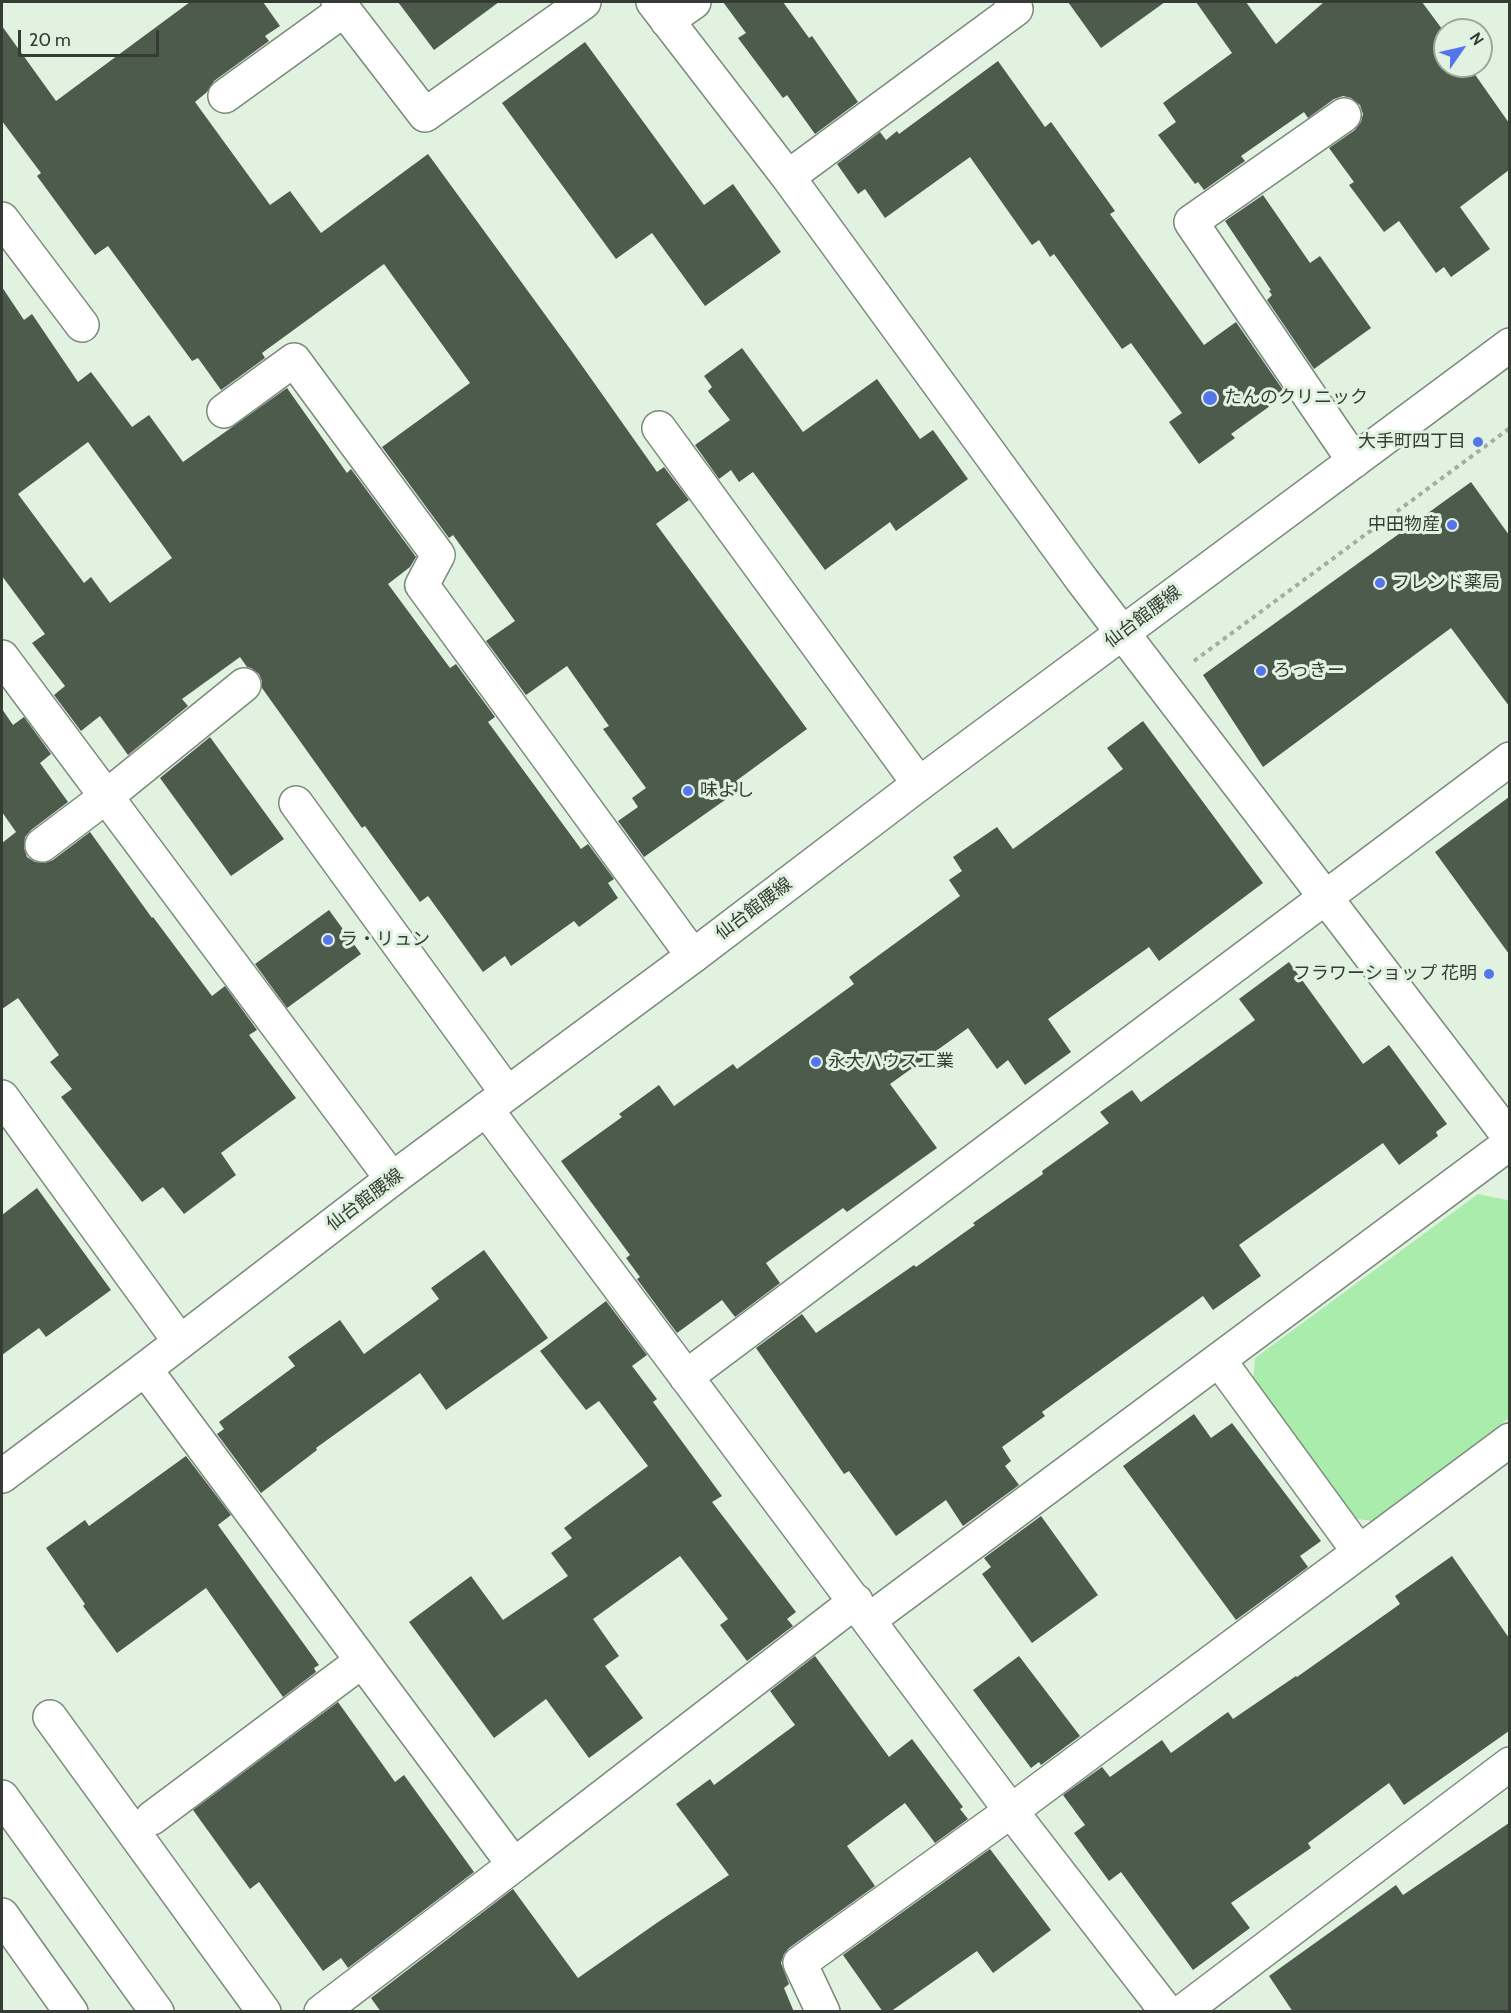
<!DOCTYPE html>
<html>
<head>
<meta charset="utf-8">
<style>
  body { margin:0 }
  #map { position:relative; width:1511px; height:2013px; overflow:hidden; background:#e1f2e1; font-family:Cabin,sans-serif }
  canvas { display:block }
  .frame { position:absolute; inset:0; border:3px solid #353b35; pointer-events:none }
  .north { position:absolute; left:1433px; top:18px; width:60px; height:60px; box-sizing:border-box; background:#e1f2e1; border:2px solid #9ca99c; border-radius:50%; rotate:56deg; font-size:16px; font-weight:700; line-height:24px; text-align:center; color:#353b35 }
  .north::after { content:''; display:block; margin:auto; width:21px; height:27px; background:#5575ea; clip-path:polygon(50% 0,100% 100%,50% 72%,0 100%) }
  .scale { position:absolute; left:18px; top:30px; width:141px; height:27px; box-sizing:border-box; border:3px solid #353b35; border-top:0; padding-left:8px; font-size:18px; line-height:21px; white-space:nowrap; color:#353b35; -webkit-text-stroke:4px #e1f2e1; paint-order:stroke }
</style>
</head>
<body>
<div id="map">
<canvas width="1511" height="2013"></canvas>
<div class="frame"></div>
<div class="north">N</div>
<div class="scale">20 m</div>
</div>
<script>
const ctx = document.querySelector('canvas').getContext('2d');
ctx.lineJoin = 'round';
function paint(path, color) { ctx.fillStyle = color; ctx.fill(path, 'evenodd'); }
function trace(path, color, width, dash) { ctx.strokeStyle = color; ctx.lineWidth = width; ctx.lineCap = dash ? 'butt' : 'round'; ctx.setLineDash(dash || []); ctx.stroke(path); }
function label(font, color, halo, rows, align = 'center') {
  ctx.font = font + ' Cabin,"Noto Sans JP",sans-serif'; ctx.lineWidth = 6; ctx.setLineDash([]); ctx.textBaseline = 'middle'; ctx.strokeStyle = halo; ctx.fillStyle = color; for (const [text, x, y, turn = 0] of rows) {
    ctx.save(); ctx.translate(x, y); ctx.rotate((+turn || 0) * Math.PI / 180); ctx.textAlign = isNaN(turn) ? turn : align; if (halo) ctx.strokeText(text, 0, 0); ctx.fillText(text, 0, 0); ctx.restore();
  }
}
const green = new Path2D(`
  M 1478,1194 L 1507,1200 L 1509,1203 L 1509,1418 L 1372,1521 L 1351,1518 L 1253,1382 L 1255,1358 Z`);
const building = new Path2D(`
  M 190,2 L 263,2 L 280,26 L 265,36 L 269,41 L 214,81 L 207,92 L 195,102 L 270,205 L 290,191 L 321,233 L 428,154 L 573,353 L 657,472 L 664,467 L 689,500 L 656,524 L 807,729 L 736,781 L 742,788 L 644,857 L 618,821 L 638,807 L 632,798 L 646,788 L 603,729 L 609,726 L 567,666 L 526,695 L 486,641 L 515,621 L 453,535 L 449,538 L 382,447 L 470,383 L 384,264 L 262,353 L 265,358 L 221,390 L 198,358 L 192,361 L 108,246 L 95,255 L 37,176 L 41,173 L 2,121 L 2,26 L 56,101 Z
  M 398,2 L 499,2 L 434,50 Z
  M 723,2 L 783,2 L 809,38 L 812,36 L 858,102 L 815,134 L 787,95 L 783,98 L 738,38 L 746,33 Z
  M 1068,2 L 1165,2 L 1101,48 Z
  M 1196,2 L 1246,2 L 1276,44 L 1324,2 L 1422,2 L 1445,33 L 1445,66 L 1469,66 L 1509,123 L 1509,170 L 1460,207 L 1490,249 L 1451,277 L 1444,267 L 1436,273 L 1399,221 L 1384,232 L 1349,185 L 1354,182 L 1329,148 L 1355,130 L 1361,122 L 1363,114 L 1360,105 L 1351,98 L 1343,96 L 1334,99 L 1308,118 L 1304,112 L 1241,156 L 1245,161 L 1204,190 L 1198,182 L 1195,184 L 1158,135 L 1176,122 L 1163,103 L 1232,53 Z
  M 585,42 L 704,205 L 733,184 L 781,252 L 705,306 L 652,233 L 616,259 L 502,103 Z
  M 998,61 L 1045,127 L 1051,122 L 1115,211 L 1110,214 L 1204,345 L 1236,322 L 1283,390 L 1267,401 L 1270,406 L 1231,434 L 1235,438 L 1199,464 L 1169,422 L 1182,413 L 1131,343 L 1122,349 L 1054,254 L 1050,257 L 1039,240 L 1032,245 L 970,157 L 885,218 L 865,189 L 858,194 L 837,164 L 880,132 L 886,140 L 897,131 L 899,134 Z
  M 1263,195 L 1310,263 L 1320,256 L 1371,328 L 1314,369 L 1267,300 L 1272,295 L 1269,291 L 1271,290 L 1225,221 Z
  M 2,287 L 24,320 L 32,314 L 78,382 L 91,372 L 132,427 L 149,415 L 183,462 L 287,388 L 347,473 L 351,469 L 416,557 L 410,567 L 388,584 L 450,668 L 456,664 L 495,717 L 488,722 L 581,849 L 588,844 L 614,879 L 608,883 L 618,898 L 579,927 L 574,921 L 511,966 L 505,956 L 483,972 L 428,896 L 420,902 L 365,826 L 362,828 L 262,688 L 262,681 L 259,674 L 251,668 L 247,667 L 240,657 L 182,699 L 188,706 L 128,755 L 100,716 L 81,731 L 54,695 L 65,686 L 32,643 L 45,634 L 2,576 ZM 88,442 L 172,558 L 110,603 L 91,577 L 84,583 L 18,494 Z
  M 742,348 L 803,432 L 877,379 L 920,439 L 933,430 L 968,479 L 896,531 L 890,522 L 825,570 L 753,472 L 739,482 L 731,470 L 719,479 L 695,445 L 730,420 L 708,391 L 712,387 L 704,376 Z
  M 1471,482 L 1509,535 L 1509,706 L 1451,628 L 1263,767 L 1203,675 Z
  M 2,709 L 13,725 L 24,717 L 51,754 L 40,763 L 68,802 L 31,830 L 25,837 L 24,848 L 27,857 L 35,862 L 45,863 L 53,860 L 90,832 L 152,918 L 153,917 L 212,996 L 225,986 L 257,1030 L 249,1035 L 296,1098 L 221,1153 L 236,1175 L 184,1214 L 163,1187 L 142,1202 L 61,1097 L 72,1089 L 50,1062 L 59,1055 L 18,998 L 2,1009 L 2,843 L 16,832 L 2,812 Z
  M 1143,721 L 1263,883 L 1159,961 L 1149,947 L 1048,1019 L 1071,1052 L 1025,1085 L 1008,1060 L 997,1069 L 968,1028 L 890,1084 L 937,1148 L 847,1212 L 843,1208 L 766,1263 L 780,1283 L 735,1317 L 722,1300 L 677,1333 L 637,1279 L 640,1277 L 626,1258 L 630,1255 L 561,1161 L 622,1117 L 619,1114 L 659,1085 L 674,1106 L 733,1064 L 737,1069 L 854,984 L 849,977 L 960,896 L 949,880 L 962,871 L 953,857 L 997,827 L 1013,849 L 1123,769 L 1107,748 Z
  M 210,737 L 284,839 L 231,876 L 160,778 Z
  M 1509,797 L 1509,954 L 1435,852 Z
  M 329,910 L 361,954 L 287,1008 L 255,964 Z
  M 1289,962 L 1363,1064 L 1389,1045 L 1447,1124 L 1436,1132 L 1438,1136 L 1399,1165 L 1383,1143 L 1239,1245 L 1261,1276 L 1213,1310 L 1203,1296 L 1042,1412 L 1045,1416 L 1002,1447 L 1011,1461 L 1005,1466 L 1019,1485 L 963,1526 L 946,1500 L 896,1536 L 849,1471 L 844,1474 L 756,1348 L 802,1314 L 816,1333 L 914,1265 L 916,1267 L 975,1225 L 973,1223 L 1043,1174 L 1042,1171 L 1109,1123 L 1100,1112 L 1132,1090 L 1141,1102 L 1255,1020 L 1239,999 Z
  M 37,1188 L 111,1290 L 46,1337 L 39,1328 L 2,1355 L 2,1215 Z
  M 484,1250 L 548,1338 L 446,1410 L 420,1373 L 316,1448 L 317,1450 L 261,1493 L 217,1434 L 224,1429 L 219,1422 L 295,1366 L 288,1357 L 340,1320 L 364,1354 L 439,1299 L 431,1288 Z
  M 606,1301 L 647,1355 L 632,1366 L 657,1399 L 653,1402 L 722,1496 L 712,1502 L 796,1612 L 787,1619 L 793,1626 L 747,1661 L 720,1625 L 728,1619 L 680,1556 L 593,1619 L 619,1656 L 605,1666 L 643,1718 L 589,1758 L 546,1699 L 494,1738 L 409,1622 L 471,1576 L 503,1620 L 568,1576 L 551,1553 L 572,1538 L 564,1528 L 648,1466 L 599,1401 L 586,1410 L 540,1351 Z
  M 1194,1414 L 1211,1438 L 1232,1423 L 1321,1541 L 1300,1556 L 1308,1567 L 1236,1620 L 1123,1466 Z
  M 186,1456 L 231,1515 L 218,1525 L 319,1665 L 314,1668 L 316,1672 L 283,1697 L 206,1588 L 117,1653 L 83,1606 L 85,1604 L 46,1548 L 85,1520 L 89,1526 Z
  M 1041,1516 L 1098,1595 L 1032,1643 L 982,1574 L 991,1567 L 984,1558 Z
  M 1452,1556 L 1509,1638 L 1509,1731 L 1404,1805 L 1389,1783 L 1308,1843 L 1311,1848 L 1231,1903 L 1250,1928 L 1193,1970 L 1121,1872 L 1109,1881 L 1074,1833 L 1085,1825 L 1063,1795 L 1102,1767 L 1110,1777 L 1162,1740 L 1171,1753 L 1228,1712 L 1233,1719 L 1296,1676 L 1297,1677 L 1400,1604 L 1395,1596 Z
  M 815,1656 L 889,1757 L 912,1739 L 963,1807 L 960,1809 L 968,1819 L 935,1843 L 905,1803 L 847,1846 L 875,1886 L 789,1948 L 784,1954 L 781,1963 L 789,1984 L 784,1988 L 794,2012 L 381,2012 L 371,1998 L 513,1889 L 578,1978 L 661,1920 L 729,1875 L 676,1804 L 710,1779 L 714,1785 L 795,1725 L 770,1691 Z
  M 1019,1656 L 1080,1736 L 1041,1765 L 1039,1762 L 1031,1768 L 973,1690 Z
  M 338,1702 L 395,1782 L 404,1775 L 474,1872 L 348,1968 L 341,1958 L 323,1971 L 259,1882 L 250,1889 L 193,1810 Z
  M 1509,1823 L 1509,2012 L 1293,2012 L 1269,1976 L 1396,1885 L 1403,1895 Z
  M 990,1849 L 1051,1930 L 993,1973 L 977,1951 L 890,2012 L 883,2012 L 843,1955 Z`);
const path = new Path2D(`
  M 1194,661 L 1510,428`);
const street = new Path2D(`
  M 338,2 L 425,115 L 584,2
  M 653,2 L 788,177 L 1082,580 L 1510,1138
  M 667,21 L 694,2
  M 225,96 L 344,10
  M 1344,115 L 1191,222 L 1354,461
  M 788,177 L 1016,9 L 1011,2
  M 2,219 L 82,325
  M 224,411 L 294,360 L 438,555 L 422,585 L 693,956
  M 659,428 L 919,784
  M 2,657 L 392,1179
  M 296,803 L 507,1093
  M 42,845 L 107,796 L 244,685
  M 2,1097 L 180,1342
  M 486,1109 L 1011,1811 L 1167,2012
  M 1219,1360 L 1359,1552
  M 145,1369 L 514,1865 L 856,1601
  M 686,1377 L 1510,759
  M 869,1620 L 1510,1143
  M 50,1717 L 264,2012
  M 152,1818 L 362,1661
  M 321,2012 L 514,1865
  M 823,2012 L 800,1963 L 1011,1811 L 1510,1440
  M 1182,2012 L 1510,1764`);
const secondary = new Path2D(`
  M 2,1476 L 145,1369 L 392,1179 L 693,956 L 919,784 L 1510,345
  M 2,1797 L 157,2012
  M 2,1915 L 71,2012`);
const markers = [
  [1210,398,8,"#5575ea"],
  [1478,442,6,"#5575ea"],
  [1452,525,6,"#5575ea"],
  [1380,583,6,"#5575ea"],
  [1261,671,6,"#5575ea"],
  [688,791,6,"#5575ea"],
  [328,940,6,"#5575ea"],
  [1489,974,6,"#5575ea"],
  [816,1062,6,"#5575ea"]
];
const poiNames = [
  ["たんのクリニック",1224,398],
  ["大手町四丁目",1466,442,"right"],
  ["中田物産",1440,525,"right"],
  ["フレンド薬局",1392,583],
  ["ろっきー",1273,671],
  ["味よし",700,791],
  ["ラ・リュン",340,940],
  ["フラワーショップ 花明",1477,974,"right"],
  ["永大ハウス工業",828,1062]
];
const streetNames = [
  ["仙台館腰線",1143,617,-37],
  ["仙台館腰線",754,909,-37],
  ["仙台館腰線",365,1200,-37]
];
paint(green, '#a9ecab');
paint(building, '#4d5b4d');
trace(street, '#7a897a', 36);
trace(secondary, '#7a897a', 36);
trace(path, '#a1aea1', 4, [4.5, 4.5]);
trace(street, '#fff', 33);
trace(secondary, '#fff', 33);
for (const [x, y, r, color] of markers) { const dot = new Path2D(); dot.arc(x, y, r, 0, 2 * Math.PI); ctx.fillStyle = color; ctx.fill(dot); trace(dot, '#e1f2e1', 2); }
label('18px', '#353b35', '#e1f2e1', poiNames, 'left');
label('18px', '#353b35', '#e1f2e1', streetNames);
</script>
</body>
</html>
